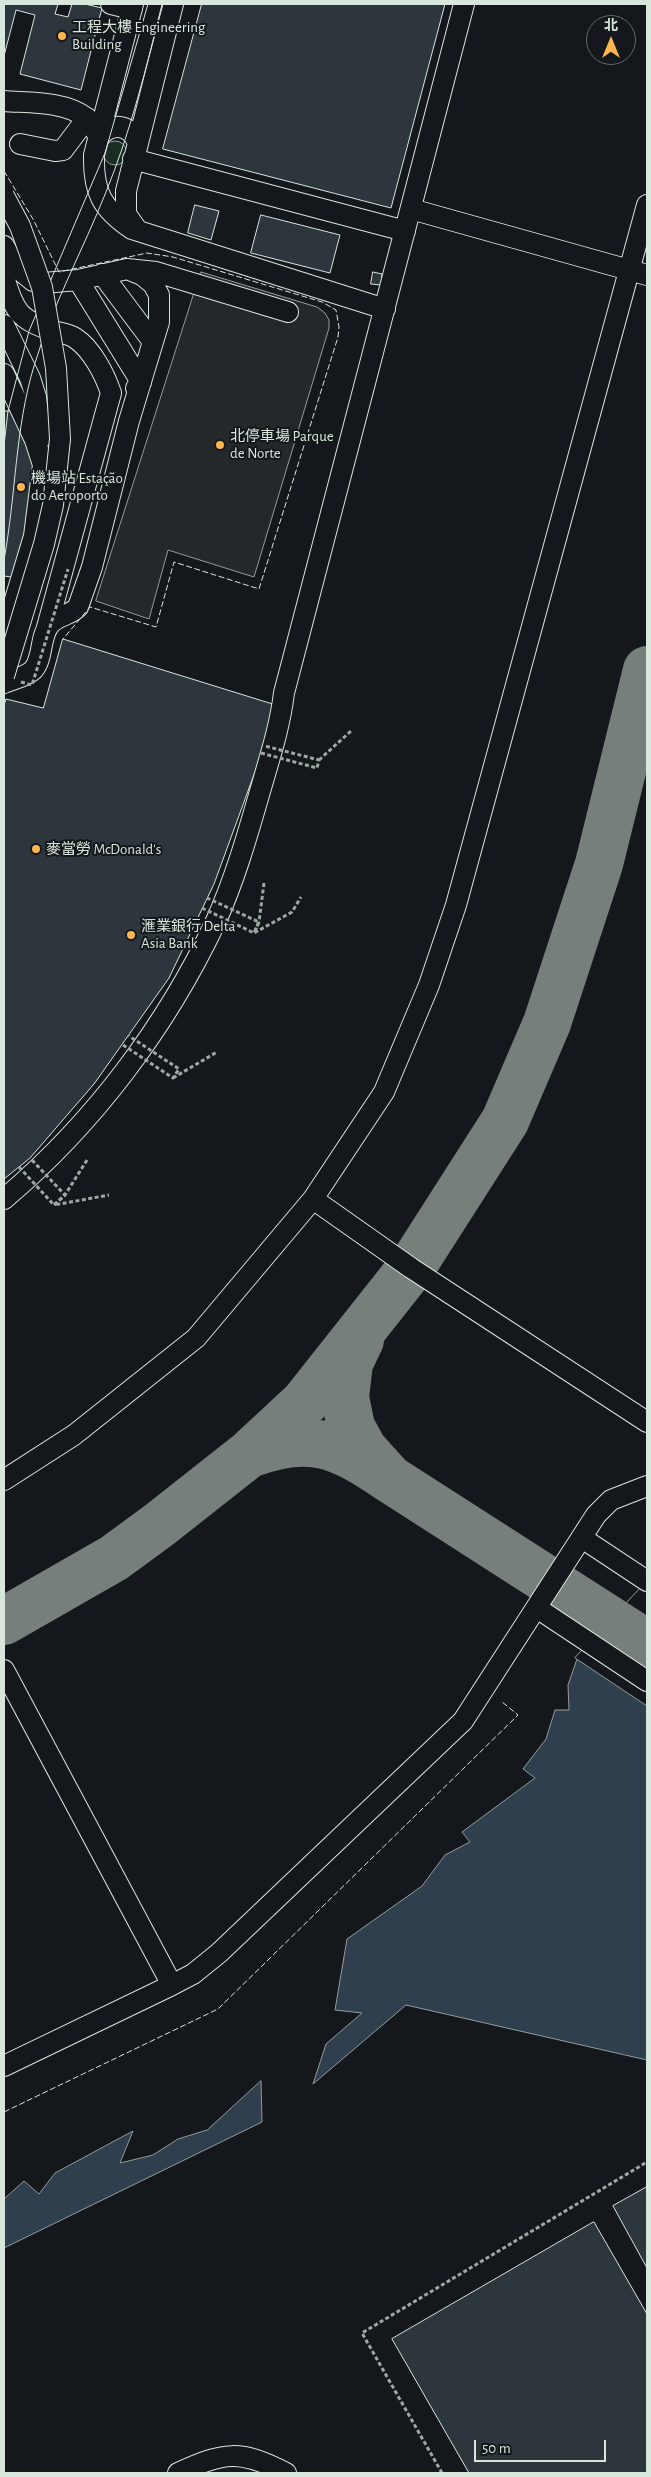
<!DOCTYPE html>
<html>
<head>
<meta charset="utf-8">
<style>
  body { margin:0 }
  #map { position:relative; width:651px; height:2477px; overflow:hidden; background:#14181c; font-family:"Alegreya Sans","Noto Sans SC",sans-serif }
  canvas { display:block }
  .frame { position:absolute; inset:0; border:5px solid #d8e6dc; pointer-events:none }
  .north { position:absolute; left:586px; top:15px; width:50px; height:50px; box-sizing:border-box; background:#14181c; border:1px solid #626a69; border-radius:50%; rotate:0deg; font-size:14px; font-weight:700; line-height:20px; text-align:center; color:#d8e6dc }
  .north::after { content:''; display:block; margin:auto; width:18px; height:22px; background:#ffb74d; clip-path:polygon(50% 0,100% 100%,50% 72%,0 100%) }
  .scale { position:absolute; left:474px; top:2440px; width:132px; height:22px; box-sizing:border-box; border:2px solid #d8e6dc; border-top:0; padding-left:6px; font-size:15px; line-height:18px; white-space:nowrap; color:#d8e6dc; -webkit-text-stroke:4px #14181c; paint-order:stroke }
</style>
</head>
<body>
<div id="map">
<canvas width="651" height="2477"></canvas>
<div class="frame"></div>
<div class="north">北</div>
<div class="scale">50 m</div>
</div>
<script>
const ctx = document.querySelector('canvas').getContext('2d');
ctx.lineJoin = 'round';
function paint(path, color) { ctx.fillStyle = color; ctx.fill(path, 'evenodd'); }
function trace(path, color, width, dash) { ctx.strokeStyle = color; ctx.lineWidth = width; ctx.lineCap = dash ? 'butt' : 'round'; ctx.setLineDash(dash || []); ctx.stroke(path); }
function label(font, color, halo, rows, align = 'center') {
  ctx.font = font + ' "Alegreya Sans","Noto Sans SC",sans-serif'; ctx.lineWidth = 4; ctx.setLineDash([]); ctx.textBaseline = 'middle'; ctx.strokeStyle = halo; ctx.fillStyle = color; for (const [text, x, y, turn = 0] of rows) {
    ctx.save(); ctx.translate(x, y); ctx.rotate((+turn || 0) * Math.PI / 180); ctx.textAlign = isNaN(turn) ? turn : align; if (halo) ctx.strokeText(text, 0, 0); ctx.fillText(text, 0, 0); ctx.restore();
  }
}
const green = new Path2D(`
  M103 153a12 12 0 1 1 24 0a12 12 0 1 1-24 0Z`);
const parking = new Path2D(`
  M 201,272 L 317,307 L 325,313 L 329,320 L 329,328 L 254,577 L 168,550 L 149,619 L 96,601 Z`);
const water = new Path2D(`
  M 647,1584 L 647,2060 L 406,2005 L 313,2084 L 326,2044 L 362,2013 L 335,2010 L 347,1939 L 422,1886 L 445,1855 L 470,1842 L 462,1832 L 535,1778 L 523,1769 L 546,1739 L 555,1710 L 569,1710 L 568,1685 L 577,1659 Z
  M 261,2081 L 262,2122 L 4,2248 L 4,2199 L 24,2181 L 39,2194 L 55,2173 L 133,2131 L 120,2163 L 153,2155 L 178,2139 L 207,2130 Z`);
const pier = new Path2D(`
  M 647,1581 L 647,1706 L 575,1658 Z`);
const taxiway = new Path2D(`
  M 249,1454 C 311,1431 338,1444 390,1479 L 363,1449 L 351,1427 L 345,1397 L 349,1363 L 360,1340
  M 390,1479 L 647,1644
  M 4,1621 L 114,1558 L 159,1525 L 249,1454 L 305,1402 L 411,1268 L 505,1121 L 547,1023 L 599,864 L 647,670`);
const building = new Path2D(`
  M 4,4 L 58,4 L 55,14 L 68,17 L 72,4 L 85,4 L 102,8 L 81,90 L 20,74 L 35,15 L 16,10 L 4,56 Z
  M 202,4 L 445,4 L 391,208 L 163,149 Z
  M 195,205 L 219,211 L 211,240 L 188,233 Z
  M 261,215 L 340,235 L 330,273 L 251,253 Z
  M 373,272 L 382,274 L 381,285 L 371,284 Z
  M 4,411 L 22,411 L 46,416 L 26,579 L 4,576 Z
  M 63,639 L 279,706 L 214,884 L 169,978 L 94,1084 L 30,1158 L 4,1179 L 4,705 L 6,699 L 43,708 Z
  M 647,2187 L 647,2268 L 613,2206 Z
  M 594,2222 L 647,2314 L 647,2473 L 469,2473 L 392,2339 Z`);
const path = new Path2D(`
  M 319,760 L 351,731
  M 264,883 L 259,922 L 254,933 L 292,912 L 301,897
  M 173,1078 L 217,1052
  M 87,1160 L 65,1195 L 54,1205 L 109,1195
  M 442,2473 L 362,2333 L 647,2162`);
const minor = new Path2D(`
  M 111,4 L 132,9
  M 133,4 L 94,155 C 93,192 102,209 132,229 L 385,309
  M 4,101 C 29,103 64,101 85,117 C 91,122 95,131 99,137 C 111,122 129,124 137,141
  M 20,144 L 55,151 L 63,150 L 87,118
  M 133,159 L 405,231
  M 411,209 L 647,275
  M 138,231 L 126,214 L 126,191 L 173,4
  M 4,246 L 17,268 L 33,281 L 44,283 L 78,280 L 127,269 L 156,272 L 288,312
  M 102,274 L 153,342
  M 4,277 C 15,312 18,319 53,331 C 60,333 69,334 75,338 C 92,349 105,375 111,393 L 46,631
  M 78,280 L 141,382 L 136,388
  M 4,325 L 30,378 L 36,397 L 41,438
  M 4,374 L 35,440 L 43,465 L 34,536 L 4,636
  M 4,683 C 13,679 26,677 33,670 C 44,658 39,635 51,623 C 59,615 71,615 78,607 L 92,567 L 129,421 L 159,322 L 159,295 L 153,284 L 142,275 L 127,269
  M 4,1199 C 93,1124 166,1027 216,921 C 235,879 248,833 261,788 C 270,757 280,726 284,693 L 464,4
  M 313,1199 L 411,1268 L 647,1422
  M 4,1480 L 74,1435 L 196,1338 L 313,1199 L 384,1092 L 429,985 L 456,905 L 647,205
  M 582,1538 L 647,1581
  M 537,1608 L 647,1681
  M 4,1670 L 172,1985
  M 4,2066 L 172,1985 L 193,1974 L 219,1953 L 463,1721 L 596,1515 L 611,1500 L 647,1486
  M 178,2473 C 224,2452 240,2449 286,2473`);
const tram = new Path2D(`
  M 4,445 L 8,411 L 29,331 L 105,153 L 148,4
  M 4,560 C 16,495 15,429 34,366 C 52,306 83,250 106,192 C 131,131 146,67 163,4`);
const pathBridge = new Path2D(`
  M 21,682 L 32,685 L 68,569
  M 261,753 L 317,768 L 319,760 L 265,746
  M 202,908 L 254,933 L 259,922 L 207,898
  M 123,1045 L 173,1078 L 179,1069 L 129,1036
  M 19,1167 L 54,1205 L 65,1195 L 30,1158`);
const minorBridge = new Path2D(`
  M 4,196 L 20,226 L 42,287 L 56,368 L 60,439 L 53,505 L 44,544 L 4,676`);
const fence = new Path2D(`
  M 4,171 L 33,219 L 59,272 L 147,253 L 173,257 L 322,302 L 336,310 L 339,327 L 338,337 L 259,589 L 174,562 L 156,627 L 90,607 L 63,639
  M 4,2112 L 218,2009 L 518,1715 L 501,1701`);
const markers = [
  [62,36,5,"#ffb74d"],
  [220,445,5,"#ffb74d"],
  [21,487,5,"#ffb74d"],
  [36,849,5,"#ffb74d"],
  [131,935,5,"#ffb74d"]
];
const poiNames = [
  ["工程大樓 Engineering",72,27],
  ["Building",72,44],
  ["北停車場 Parque",230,436],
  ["de Norte",230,453],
  ["機場站 Estação",31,478],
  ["do Aeroporto",31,495],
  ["麥當勞 McDonald's",46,849],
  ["滙業銀行 Delta",141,926],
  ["Asia Bank",141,943]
];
paint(green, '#1a2d24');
trace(green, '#939e99', 1);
paint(parking, '#24282b');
trace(parking, '#939e99', 1);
paint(water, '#2f3f4d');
trace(water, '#939e99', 1);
paint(pier, '#14181c');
trace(pier, '#939e99', 1);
trace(taxiway, '#767f7c', 48);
paint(building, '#2c363c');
trace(building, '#d8e6dc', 1);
trace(minor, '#d8e6dc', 22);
trace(path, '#9da8a2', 3, [4, 2.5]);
trace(minor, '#14181c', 20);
trace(tram, '#d8e6dc', 1);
trace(minorBridge, '#d8e6dc', 22, []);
trace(pathBridge, '#9da8a2', 3, [4, 2.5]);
trace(minorBridge, '#14181c', 20);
trace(fence, '#d8e6dc', 1, [6, 2.5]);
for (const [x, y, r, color] of markers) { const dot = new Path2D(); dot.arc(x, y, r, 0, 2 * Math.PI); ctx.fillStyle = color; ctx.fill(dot); trace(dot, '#14181c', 2); }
label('15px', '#d8e6dc', '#14181c', poiNames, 'left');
</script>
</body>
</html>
